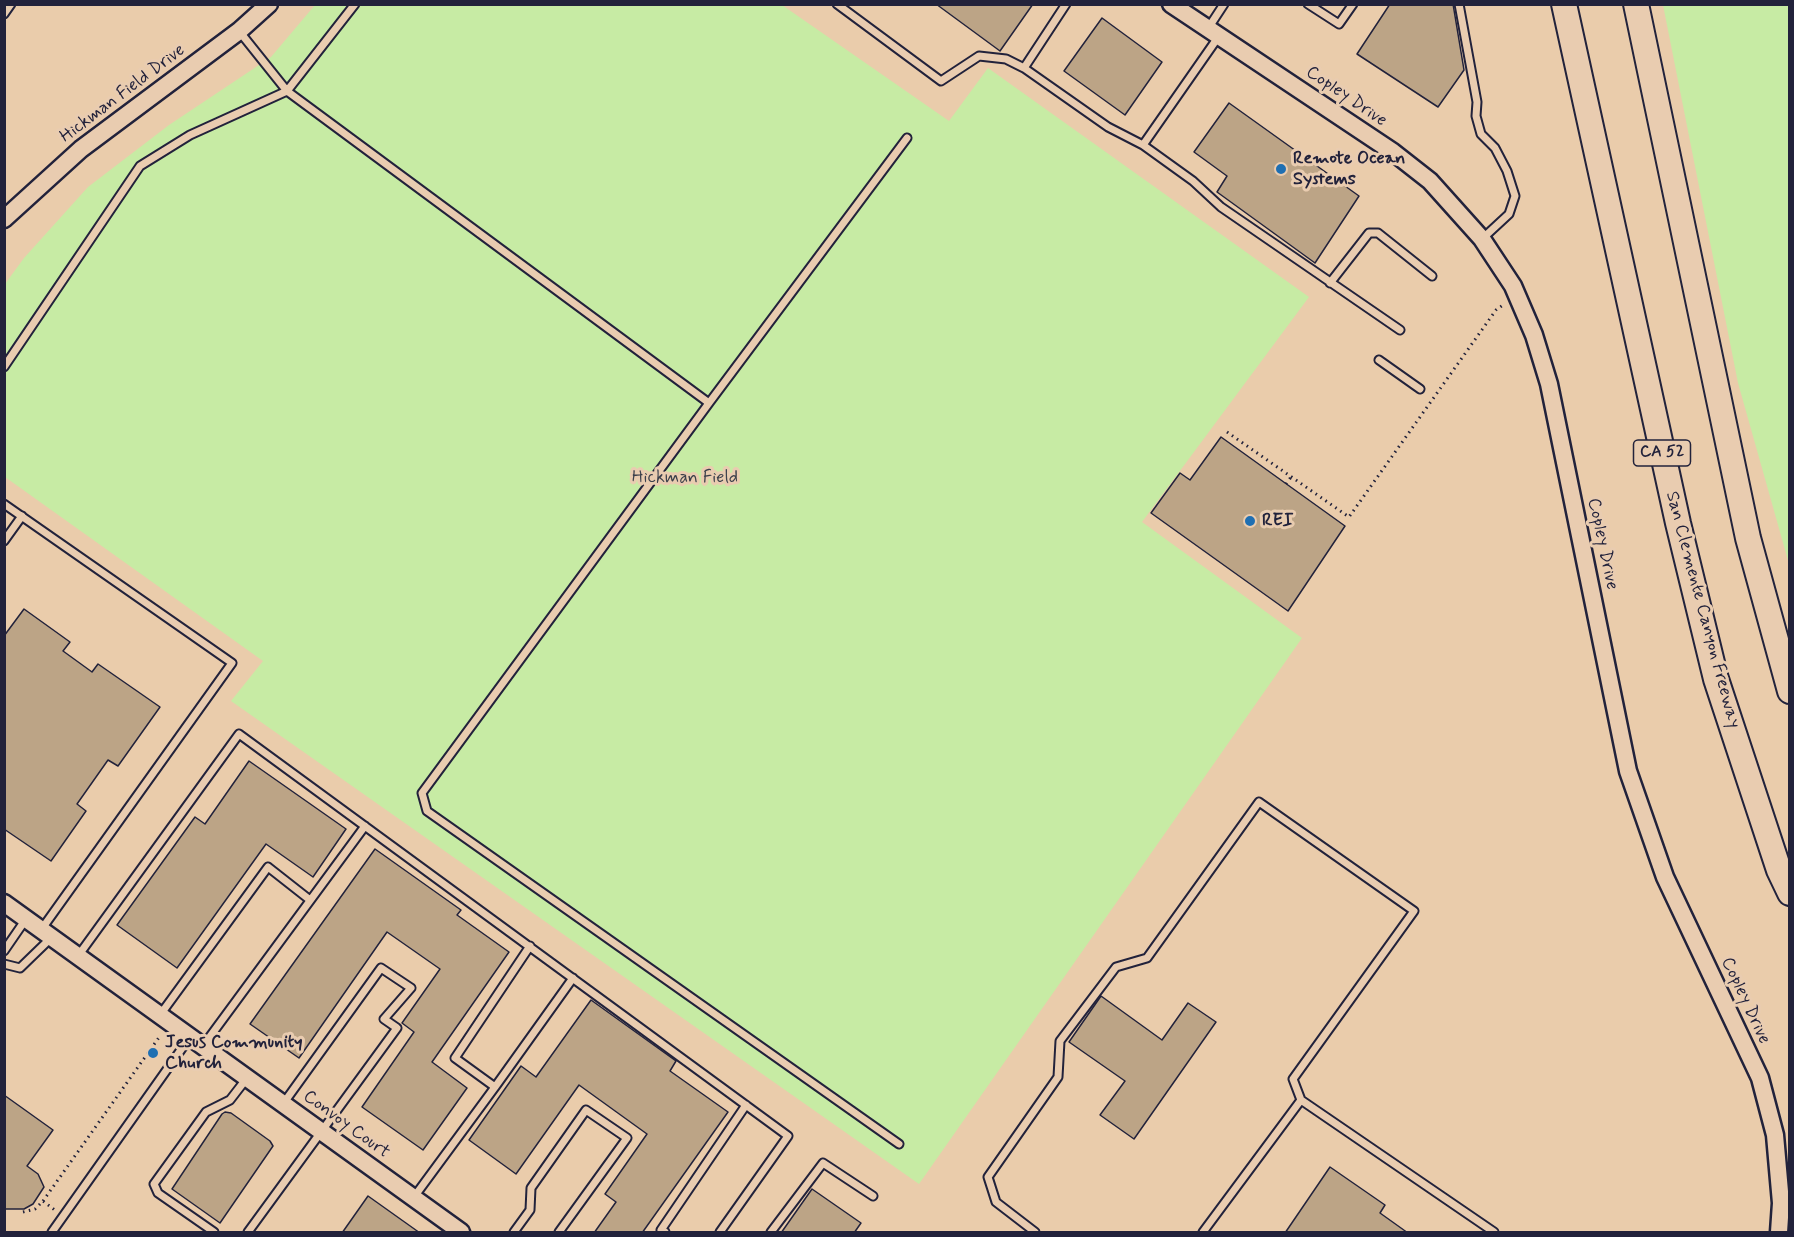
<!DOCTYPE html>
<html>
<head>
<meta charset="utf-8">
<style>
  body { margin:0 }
  #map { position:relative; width:1794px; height:1237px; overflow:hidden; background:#eaccab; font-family:Mynerve,sans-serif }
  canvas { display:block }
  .frame { position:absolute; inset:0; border:6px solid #22223b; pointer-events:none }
</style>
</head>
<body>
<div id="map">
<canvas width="1794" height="1237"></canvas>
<div class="frame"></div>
</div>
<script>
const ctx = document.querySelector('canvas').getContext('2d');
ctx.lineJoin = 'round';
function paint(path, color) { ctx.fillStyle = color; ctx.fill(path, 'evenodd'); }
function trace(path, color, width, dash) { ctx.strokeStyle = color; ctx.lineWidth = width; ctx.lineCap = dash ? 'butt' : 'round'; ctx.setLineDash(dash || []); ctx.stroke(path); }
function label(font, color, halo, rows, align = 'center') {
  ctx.font = font + ' Mynerve,sans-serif'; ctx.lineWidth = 6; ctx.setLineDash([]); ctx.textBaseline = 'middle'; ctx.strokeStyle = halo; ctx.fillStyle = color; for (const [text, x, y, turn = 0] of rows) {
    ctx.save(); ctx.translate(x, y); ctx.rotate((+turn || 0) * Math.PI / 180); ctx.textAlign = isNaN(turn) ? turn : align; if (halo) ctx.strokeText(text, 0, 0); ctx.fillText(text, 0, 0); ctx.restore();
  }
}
const green = new Path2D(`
  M 315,5 L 782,5 L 949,121 L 988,68 L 1309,297 L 1142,522 L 1302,638 L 919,1184 L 231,701 L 263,661 L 5,477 L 5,284 L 24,258 L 88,187 L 169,125 L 271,57 Z
  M 1663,5 L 1789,5 L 1789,564 L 1738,383 Z`);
const building = new Path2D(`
  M 936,4 L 1033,4 L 1000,51 Z
  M 1390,4 L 1453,4 L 1464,70 L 1438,107 L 1357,54 Z
  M 1102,18 L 1162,62 L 1125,115 L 1064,71 Z
  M 1229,103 L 1359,196 L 1315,263 L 1217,192 L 1227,176 L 1194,152 Z
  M 1221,437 L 1345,526 L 1288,611 L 1151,513 L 1180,473 L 1190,480 Z
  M 24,609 L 70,642 L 63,651 L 92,672 L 98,664 L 160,707 L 118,766 L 108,760 L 77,804 L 86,811 L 51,861 L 4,829 L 4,636 Z
  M 249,761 L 346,829 L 313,877 L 266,844 L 177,968 L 117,925 L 195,817 L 205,824 Z
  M 375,849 L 461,910 L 457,915 L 509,952 L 432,1062 L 467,1088 L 423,1150 L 362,1107 L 414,1032 L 402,1023 L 440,969 L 387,932 L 299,1058 L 250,1024 Z
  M 1101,996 L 1162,1040 L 1188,1003 L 1216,1022 L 1134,1139 L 1100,1115 L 1125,1081 L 1069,1042 Z
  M 591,1000 L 676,1061 L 670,1071 L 728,1112 L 642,1233 L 594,1233 L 616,1202 L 605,1194 L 647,1134 L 579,1085 L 516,1174 L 469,1140 L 521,1066 L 536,1077 Z
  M 4,1095 L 53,1130 L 27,1166 L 38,1174 L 44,1187 L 33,1204 L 24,1209 L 4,1209 Z
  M 225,1112 L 231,1113 L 270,1141 L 273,1146 L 220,1223 L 172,1189 L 222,1114 Z
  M 1330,1167 L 1385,1205 L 1380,1213 L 1408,1233 L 1285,1233 Z
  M 812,1189 L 861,1223 L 854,1233 L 781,1233 Z
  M 368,1196 L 420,1233 L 342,1233 Z`);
const path = new Path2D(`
  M 1227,432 L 1349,517 L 1496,310 L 1503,305
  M 1286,484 L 1291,477
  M 43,1201 L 160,1036
  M 23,1212 L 35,1209 L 43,1201 L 56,1211`);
const service = new Path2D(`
  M 837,4 L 941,81 L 979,56 L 1006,59 L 1024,68 L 1108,127 L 1143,145 L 1193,181 L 1221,207 L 1400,330
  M 1308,4 L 1339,24 L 1353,4
  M 1459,4 L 1477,102 L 1476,116 L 1481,134 L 1495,148 L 1507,171 L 1515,196 L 1509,214 L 1482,239
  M 4,14 L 11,4
  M 1209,27 L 1224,4
  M 239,31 L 287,91 L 709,403 L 422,793 L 427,811 L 899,1144
  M 1024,68 L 1066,4
  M 1143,145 L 1219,36
  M 1330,283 L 1369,233 L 1378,233 L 1432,276
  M 1379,360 L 1420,389
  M 4,367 L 140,166 L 190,135 L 287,91 L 355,4
  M 709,403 L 907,138
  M 4,504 L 232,663 L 41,930
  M 4,541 L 22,516
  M 4,951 L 26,919
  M 78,956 L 239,734 L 788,1136 L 720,1232
  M 4,964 L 20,968 L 52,937
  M 160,1015 L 268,867 L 310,900
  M 203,1046 L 365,826
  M 495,1087 L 573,978
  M 414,1197 L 495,1087 L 455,1058 L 530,946
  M 52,1232 L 190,1037
  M 214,1232 L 158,1193 L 154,1184 L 206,1112 L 230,1100 L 247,1078
  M 248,1232 L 397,1028 L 384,1019 L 411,988 L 381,968 L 283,1104
  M 514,1232 L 530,1210 L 531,1188 L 586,1110 L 627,1138 L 559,1232
  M 665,1232 L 661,1230 L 746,1105
  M 771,1232 L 823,1163 L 873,1196
  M 1035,1232 L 996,1202 L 988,1177 L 1058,1077 L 1060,1041 L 1116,967 L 1147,958 L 1259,802 L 1414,911 L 1293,1079 L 1301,1100
  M 1203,1232 L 1301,1100 L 1494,1232`);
const tertiary = new Path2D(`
  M 1171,4 L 1393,152 L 1430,181 L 1482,239 L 1513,286 L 1534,335 L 1549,384 L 1628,771 L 1665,877 L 1760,1078 L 1775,1135 L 1781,1203 L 1779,1232
  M 4,219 L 81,149 L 239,31 L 269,4
  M 4,903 L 461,1232`);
const motorway = new Path2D(`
  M 1564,4 L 1678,523 L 1716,679 L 1779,870 L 1790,893
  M 1636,4 L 1748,538 L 1790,691`);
const markers = [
  [1281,169,6,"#1f6fb2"],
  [1250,521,6,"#1f6fb2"],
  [153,1053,6,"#1f6fb2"]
];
const shields = [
  [1662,453,57]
];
const shieldNames = [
  ["CA 52",1662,453]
];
const streetNames = [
  ["Hickman Field Drive",123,94,-37],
  ["Copley Drive",1346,97,34],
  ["Copley Drive",1602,544,78],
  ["San Clemente Canyon Freeway",1702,610,75],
  ["Copley Drive",1745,1001,65],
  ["Convoy Court",346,1125,36]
];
const poiNames = [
  ["Remote Ocean",1293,159],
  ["Systems",1293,180],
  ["REI",1262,521],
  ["Jesus Community",165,1043],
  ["Church",165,1064]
];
const parkNames = [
  ["Hickman Field",685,478]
];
paint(green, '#c7eba4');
paint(building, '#bca486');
trace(building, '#22223b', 1.5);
trace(service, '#22223b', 11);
trace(tertiary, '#22223b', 21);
trace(motorway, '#22223b', 28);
trace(path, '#22223b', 3, [1.5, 4.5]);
trace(service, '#e9ccb0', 7);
trace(tertiary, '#e9ccb0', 16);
trace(motorway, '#e9ccb0', 24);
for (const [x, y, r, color] of markers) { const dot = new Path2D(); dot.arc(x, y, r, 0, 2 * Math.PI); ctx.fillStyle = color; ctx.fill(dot); trace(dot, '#e9ccb0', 2); }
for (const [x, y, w] of shields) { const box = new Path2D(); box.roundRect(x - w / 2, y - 13, w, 26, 4.5); ctx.fillStyle = '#e9ccb0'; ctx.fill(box); trace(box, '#22223b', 1.5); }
label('bold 16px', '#22223b', null, shieldNames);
label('18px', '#22223b', '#e9ccb0', streetNames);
label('bold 18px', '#22223b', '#e9ccb0', poiNames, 'left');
label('18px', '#3b404b', '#e9ccb0', parkNames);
</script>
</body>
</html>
